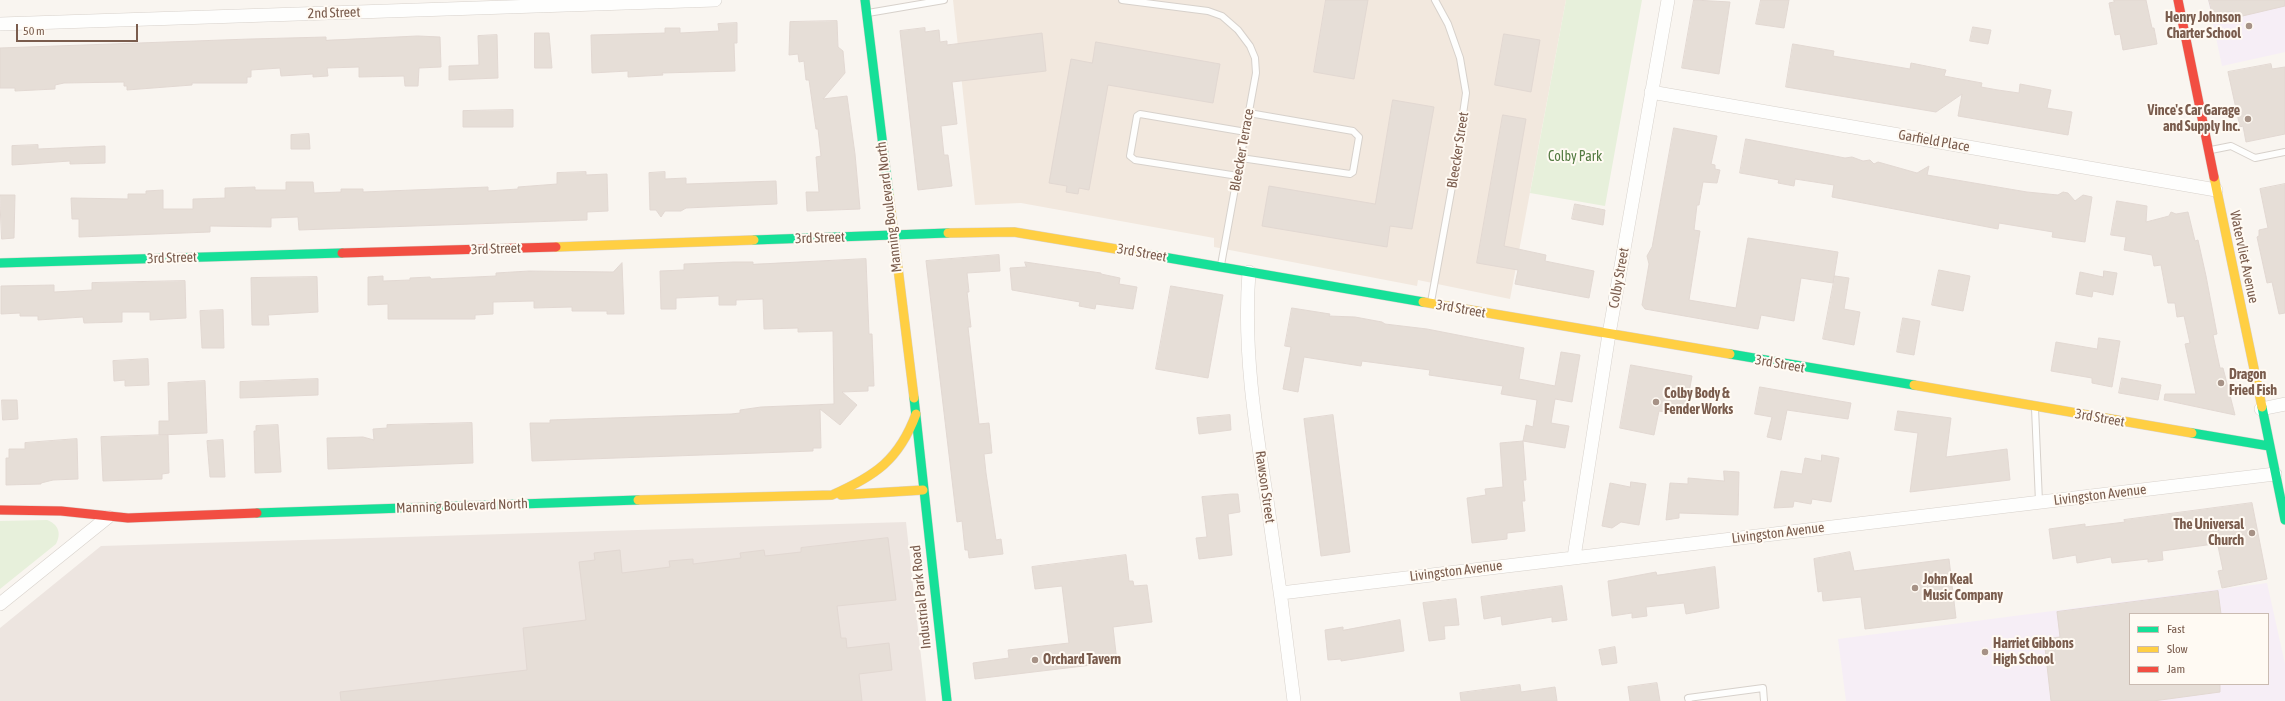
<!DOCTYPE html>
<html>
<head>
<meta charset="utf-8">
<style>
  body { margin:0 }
  #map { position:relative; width:2285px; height:701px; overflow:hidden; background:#f9f5f0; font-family:"Asap Condensed",sans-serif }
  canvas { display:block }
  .legend { position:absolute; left:2129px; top:613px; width:140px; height:72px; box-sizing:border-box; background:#fffaf3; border:1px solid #cabbb1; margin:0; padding:5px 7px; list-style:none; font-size:12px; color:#7a5c4d }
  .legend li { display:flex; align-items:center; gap:8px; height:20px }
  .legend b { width:20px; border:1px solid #cabbb1 }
  .scale { position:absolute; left:16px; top:24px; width:122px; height:18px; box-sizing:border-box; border:2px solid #7a5c4d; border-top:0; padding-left:5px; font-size:12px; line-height:14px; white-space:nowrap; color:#7a5c4d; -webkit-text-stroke:3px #fffaf3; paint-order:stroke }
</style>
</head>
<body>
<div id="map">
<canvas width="2285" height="701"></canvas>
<ul class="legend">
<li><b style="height:5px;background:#16e098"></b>Fast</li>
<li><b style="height:5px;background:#ffcf43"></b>Slow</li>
<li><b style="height:5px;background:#f24e42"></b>Jam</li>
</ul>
<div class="scale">50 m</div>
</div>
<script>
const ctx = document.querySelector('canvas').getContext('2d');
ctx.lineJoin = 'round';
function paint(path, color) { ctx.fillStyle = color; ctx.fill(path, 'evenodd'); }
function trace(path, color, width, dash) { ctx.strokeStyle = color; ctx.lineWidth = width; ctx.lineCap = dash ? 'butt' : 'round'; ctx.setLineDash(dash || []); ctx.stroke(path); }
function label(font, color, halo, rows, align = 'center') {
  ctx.font = font + ' "Asap Condensed",sans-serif'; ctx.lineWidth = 4; ctx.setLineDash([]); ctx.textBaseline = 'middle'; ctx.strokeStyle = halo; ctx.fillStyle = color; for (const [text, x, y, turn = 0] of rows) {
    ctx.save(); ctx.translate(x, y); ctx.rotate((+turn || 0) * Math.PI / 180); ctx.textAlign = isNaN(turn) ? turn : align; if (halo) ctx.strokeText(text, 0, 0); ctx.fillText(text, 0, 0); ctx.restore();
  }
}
const residential = new Path2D(`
  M 953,0 L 1566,0 L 1510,299 L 1418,280 L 1417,286 L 1214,247 L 1214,238 L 1021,203 L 975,205 Z`);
const industrial = new Path2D(`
  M 906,522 L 926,701 L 0,701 L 0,628 L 101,546 Z`);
const education = new Path2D(`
  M 2208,0 L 2285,0 L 2285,52 L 2222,66 Z
  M 2267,583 L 2285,664 L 2285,701 L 1846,701 L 1838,639 ZM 2130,614 L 2268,614 L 2268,684 L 2130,684 Z`);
const green = new Path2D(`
  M 1566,0 L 1642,0 L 1605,206 L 1530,193 Z
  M 47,520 C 58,524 62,533 56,544 L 0,589 L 0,521 Z`);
const building = new Path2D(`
  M 1326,0 L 1368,0 L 1354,79 L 1314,72 Z
  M 1694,0 L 1730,2 L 1719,74 L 1682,68 Z
  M 1761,0 L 1789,0 L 1784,28 L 1756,24 Z
  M 2114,0 L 2146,0 L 2152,28 L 2154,28 L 2157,44 L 2123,50 L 2120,34 L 2115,35 L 2109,3 L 2114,2 Z
  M 2209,0 L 2285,0 L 2285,6 L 2234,18 L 2233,11 L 2213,15 Z
  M 837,21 L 838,47 L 843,51 L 845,73 L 823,99 L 847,96 L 855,154 L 860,209 L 807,211 L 806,192 L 819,192 L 816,157 L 821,156 L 818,129 L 816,129 L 809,80 L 806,80 L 804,61 L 799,62 L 798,54 L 789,55 L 790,22 Z
  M 737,23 L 737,43 L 734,43 L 735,71 L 662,73 L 663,75 L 628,77 L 628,71 L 592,73 L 591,35 L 665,33 L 665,28 L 680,28 L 680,33 L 719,31 L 718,24 Z
  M 1973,27 L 1991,30 L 1988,44 L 1970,41 Z
  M 925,28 L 925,32 L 939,30 L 940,42 L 947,41 L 947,45 L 1042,33 L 1046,71 L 952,82 L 957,124 L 941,126 L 944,155 L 948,155 L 952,186 L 918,190 L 900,31 Z
  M 535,33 L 549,33 L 552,68 L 535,68 Z
  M 1504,34 L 1540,40 L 1531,92 L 1495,85 Z
  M 497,35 L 498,78 L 449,80 L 449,66 L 479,65 L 478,36 Z
  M 418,36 L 440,37 L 441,67 L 419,68 L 418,86 L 405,86 L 404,76 L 359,77 L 359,67 L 327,68 L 328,76 L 313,77 L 313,74 L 281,76 L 280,68 L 251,70 L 251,77 L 247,77 L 247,83 L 192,83 L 192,85 L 127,90 L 127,86 L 124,86 L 124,82 L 64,83 L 55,85 L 55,89 L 15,91 L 15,88 L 0,88 L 0,48 L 250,39 L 326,37 L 326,40 Z
  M 1096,42 L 1220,64 L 1213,103 L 1108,85 L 1089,190 L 1079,188 L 1078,194 L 1066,192 L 1067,186 L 1049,183 L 1071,59 L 1092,63 Z
  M 1793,44 L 1834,51 L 1833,56 L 1910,69 L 1911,63 L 1946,70 L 1944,76 L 1982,83 L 1981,87 L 1998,90 L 2019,93 L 2020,84 L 2051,90 L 2047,108 L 2072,112 L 2068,135 L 1958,116 L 1962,94 L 1936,112 L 1786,87 Z
  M 2271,64 L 2272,69 L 2285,67 L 2285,134 L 2246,142 L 2243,126 L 2240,127 L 2228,72 Z
  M 1393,100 L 1434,107 L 1412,229 L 1390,226 L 1387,247 L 1262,226 L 1269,186 L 1375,204 Z
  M 513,110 L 513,127 L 463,127 L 463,111 Z
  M 1503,115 L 1526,119 L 1504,246 L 1546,255 L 1545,261 L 1594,271 L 1589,298 L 1515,284 L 1518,270 L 1477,263 Z
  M 1674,128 L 1717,136 L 1711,164 L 1715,165 L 1715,169 L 1720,170 L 1717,183 L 1703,182 L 1699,205 L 1697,205 L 1694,230 L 1700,231 L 1689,300 L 1736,308 L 1748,238 L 1838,252 L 1833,283 L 1801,278 L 1794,321 L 1761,315 L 1758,329 L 1645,309 L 1642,305 L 1649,264 L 1647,256 L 1652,247 Z
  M 309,134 L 310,149 L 291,149 L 291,135 Z
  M 1746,139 L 1845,158 L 1852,157 L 1863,161 L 1870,160 L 1874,164 L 1878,162 L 1917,173 L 1929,166 L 1927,175 L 2027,192 L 2058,195 L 2063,192 L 2068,193 L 2075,201 L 2083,195 L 2092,197 L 2085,242 L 2052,237 L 2053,232 L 1999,223 L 1998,229 L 1832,197 L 1834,185 L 1795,179 L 1794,186 L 1778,183 L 1779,180 L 1740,173 Z
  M 38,145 L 38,149 L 105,146 L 105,163 L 70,164 L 70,161 L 12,165 L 12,146 Z
  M 586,172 L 586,175 L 607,174 L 608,211 L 587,212 L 587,220 L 299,230 L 298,217 L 271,218 L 271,227 L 210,226 L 210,232 L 79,237 L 79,219 L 72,219 L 71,198 L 128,199 L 128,194 L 146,194 L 146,191 L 163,190 L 163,209 L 193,209 L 193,199 L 225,198 L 225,188 L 255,187 L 255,190 L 286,190 L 286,182 L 313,182 L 314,193 L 341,192 L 341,189 L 363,189 L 363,192 L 488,187 L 488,191 L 518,189 L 518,187 L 557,184 L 557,173 Z
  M 665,172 L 665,179 L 686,178 L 686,184 L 776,181 L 777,204 L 686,208 L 681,211 L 665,211 L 661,217 L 656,210 L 650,210 L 649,173 Z
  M 2285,184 L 2285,313 L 2279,314 L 2272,282 L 2267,283 L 2257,237 L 2259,236 L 2259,230 L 2268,228 L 2260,189 Z
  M 0,195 L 15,195 L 14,238 L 2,239 Z
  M 2117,201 L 2147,206 L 2146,222 L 2169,216 L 2171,212 L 2176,214 L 2188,212 L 2195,241 L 2198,240 L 2206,276 L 2217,334 L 2213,335 L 2220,368 L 2223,368 L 2235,415 L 2164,400 L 2165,394 L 2196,394 L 2185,344 L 2190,343 L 2184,316 L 2177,317 L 2175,303 L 2168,303 L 2161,265 L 2154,266 L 2152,255 L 2124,250 L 2126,237 L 2111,235 Z
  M 1575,204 L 1605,210 L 1603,225 L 1572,219 Z
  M 999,255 L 1000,271 L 967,273 L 969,292 L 967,292 L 971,327 L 968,327 L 979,424 L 989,423 L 992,453 L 984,454 L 986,473 L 996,540 L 1001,539 L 1003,554 L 969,558 L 968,550 L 965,550 L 962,521 L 957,522 L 926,261 Z
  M 866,259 L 869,334 L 872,334 L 874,386 L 868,386 L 868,391 L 842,392 L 857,405 L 840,425 L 820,409 L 821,448 L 813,448 L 813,451 L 759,453 L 532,461 L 530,423 L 550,423 L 550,420 L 731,414 L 740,413 L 740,410 L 761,407 L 834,404 L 833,331 L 798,332 L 798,328 L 764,329 L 763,299 L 736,300 L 736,305 L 719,305 L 719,296 L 676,298 L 676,309 L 661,309 L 660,271 L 684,270 L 684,264 L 734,262 L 753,262 L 753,264 Z
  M 1025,262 L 1101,273 L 1101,274 L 1120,278 L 1119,284 L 1137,287 L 1133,309 L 1096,304 L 1095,309 L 1079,306 L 1080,302 L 1012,290 L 1010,268 L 1026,267 Z
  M 622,263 L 624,314 L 607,314 L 607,311 L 572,311 L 572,307 L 534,308 L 534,301 L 493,302 L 493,314 L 475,315 L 475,319 L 388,319 L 388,304 L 368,305 L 368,277 L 383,276 L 383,281 L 410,280 L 410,278 L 430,277 L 431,279 L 496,276 L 496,273 L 529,271 L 613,272 Z
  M 1939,270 L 1970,276 L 1963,311 L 1932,305 Z
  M 2104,271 L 2117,273 L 2113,295 L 2093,291 L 2092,297 L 2076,294 L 2080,272 L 2103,277 Z
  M 1835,276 L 1849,278 L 1844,309 L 1860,312 L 1854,345 L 1823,339 Z
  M 317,277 L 318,312 L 268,315 L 269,325 L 252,325 L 251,278 Z
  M 185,281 L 186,318 L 150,320 L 150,312 L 122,312 L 122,322 L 84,323 L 83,317 L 38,320 L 38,316 L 20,316 L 20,313 L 1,314 L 1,286 L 54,285 L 54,292 L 92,290 L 92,283 Z
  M 1171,286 L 1223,295 L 1208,378 L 1156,369 Z
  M 1292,308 L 1330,314 L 1329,316 L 1355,317 L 1382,322 L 1385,324 L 1427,329 L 1524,348 L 1519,379 L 1555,386 L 1561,352 L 1580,355 L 1572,402 L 1555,399 L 1551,423 L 1569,426 L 1565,448 L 1523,441 L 1526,480 L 1523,480 L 1525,501 L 1522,501 L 1525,531 L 1507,533 L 1507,539 L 1472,543 L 1467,498 L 1486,495 L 1485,489 L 1503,487 L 1500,443 L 1523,441 L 1526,425 L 1533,427 L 1537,400 L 1501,394 L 1503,386 L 1429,375 L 1430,370 L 1362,361 L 1361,366 L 1304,357 L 1298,392 L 1283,389 L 1291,347 L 1285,346 Z
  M 223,310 L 224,348 L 202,348 L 200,311 Z
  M 1903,318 L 1920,321 L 1914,355 L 1897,352 Z
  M 2099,338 L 2120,341 L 2112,387 L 2092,383 L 2092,378 L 2051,371 L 2056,342 L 2097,349 Z
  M 148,359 L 149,385 L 125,386 L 125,380 L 114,381 L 113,361 Z
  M 1631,365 L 1692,376 L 1685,415 L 1659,411 L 1654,435 L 1620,428 Z
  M 2122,378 L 2161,385 L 2158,400 L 2119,393 Z
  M 318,379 L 318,395 L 240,398 L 240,382 Z
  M 205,381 L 207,433 L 159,435 L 159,421 L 169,421 L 168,383 Z
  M 1760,387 L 1851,403 L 1848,419 L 1787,410 L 1781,440 L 1767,437 L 1772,417 L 1755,414 Z
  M 2,400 L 17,400 L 18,419 L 3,420 Z
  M 1898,411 L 1951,418 L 1946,457 L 2007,449 L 2010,480 L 1910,492 L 1918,433 L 1895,430 Z
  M 1230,415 L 1231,430 L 1199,434 L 1197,418 Z
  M 1333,415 L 1350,552 L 1321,556 L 1304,419 Z
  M 472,423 L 473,463 L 328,469 L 327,438 L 363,437 L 374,440 L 373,429 L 387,428 L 387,425 Z
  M 278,425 L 281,472 L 255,473 L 254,431 L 256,431 L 256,426 Z
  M 168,435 L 169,473 L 162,474 L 162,479 L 103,481 L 101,437 Z
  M 77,439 L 78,479 L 53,480 L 41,483 L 41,484 L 6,485 L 6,458 L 9,458 L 9,449 L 25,449 L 25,443 Z
  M 223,440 L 225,477 L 210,477 L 207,441 Z
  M 1822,455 L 1839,458 L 1831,502 L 1812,499 L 1811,504 L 1794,501 L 1793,507 L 1774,508 L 1781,471 L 1802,474 L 1805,458 L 1821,461 Z
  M 1724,471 L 1739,472 L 1738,515 L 1679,513 L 1679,518 L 1666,520 L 1670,483 L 1688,484 L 1688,478 L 1724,481 Z
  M 1631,482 L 1646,484 L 1639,525 L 1621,522 L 1612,528 L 1602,526 L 1610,483 L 1630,487 Z
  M 1232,494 L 1238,494 L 1240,512 L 1228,514 L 1232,555 L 1199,559 L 1196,538 L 1207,537 L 1202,497 Z
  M 2252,503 L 2267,579 L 2222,588 L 2218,571 L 2223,570 L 2218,546 L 2215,546 L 2214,544 L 2162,551 L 2163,560 L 2148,562 L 2148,559 L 2112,563 L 2111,557 L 2077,563 L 2076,555 L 2053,559 L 2049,529 L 2085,524 L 2085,527 L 2125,522 L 2124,520 Z
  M 888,538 L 896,600 L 837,606 L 841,638 L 846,638 L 847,648 L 889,643 L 892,670 L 859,674 L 862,701 L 341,701 L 340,692 L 527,670 L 523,628 L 586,620 L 579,562 L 595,560 L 594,553 L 620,550 L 622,573 L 670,567 L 669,561 L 693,559 L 693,564 L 741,558 L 740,553 L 764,550 L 765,556 L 801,552 L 801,548 Z
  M 1850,552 L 1854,571 L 1949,559 L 1956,618 L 1865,629 L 1861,597 L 1823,601 L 1822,591 L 1818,592 L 1814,559 Z
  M 1126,555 L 1129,581 L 1133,581 L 1134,586 L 1147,585 L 1152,622 L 1113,627 L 1117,662 L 975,679 L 973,663 L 1009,658 L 1008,650 L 1069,643 L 1062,586 L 1035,589 L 1032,567 Z
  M 1715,567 L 1719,608 L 1686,614 L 1684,603 L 1646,607 L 1647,616 L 1632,618 L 1632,613 L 1612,616 L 1608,581 L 1656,572 L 1657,575 Z
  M 1562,586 L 1567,620 L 1552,622 L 1552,617 L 1502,625 L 1501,616 L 1484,619 L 1481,597 Z
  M 2218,591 L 2221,614 L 2130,614 L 2130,684 L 2220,684 L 2220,692 L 2153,701 L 2051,701 L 2044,639 L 2060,637 L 2057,612 Z
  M 1456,599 L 1459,625 L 1444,626 L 1445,639 L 1429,641 L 1423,603 Z
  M 1400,620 L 1404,651 L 1341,661 L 1341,659 L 1328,660 L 1325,630 L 1343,627 L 1343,630 Z
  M 1615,647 L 1617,663 L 1602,665 L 1599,650 Z
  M 1657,683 L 1660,701 L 1630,701 L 1628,687 Z
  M 1520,685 L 1521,692 L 1555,687 L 1557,701 L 1461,701 L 1460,693 Z`);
const lane = new Path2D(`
  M 1122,0 L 1208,11 L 1222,16 L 1238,30 L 1250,46 L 1255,58 L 1256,73 L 1221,265
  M 868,13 L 944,0
  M 2211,150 L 2231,146 L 2255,158 L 2285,152
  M 1241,158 L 1350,174 L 1353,172 L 1359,137 L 1353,131 L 1249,113
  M 1238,176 L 1135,160 L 1130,156 L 1137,116 L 1140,114 L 1246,132
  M 1431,302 L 1455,170 L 1466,93 L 1460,58 L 1448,24 L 1435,0
  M 2035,408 L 2039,502
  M 1689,701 L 1688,698 L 1763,688 L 1764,701`);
const street = new Path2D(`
  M 0,24 L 715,0
  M 1651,92 L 2216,190
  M 1249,272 C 1243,349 1255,424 1267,500 C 1277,567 1286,634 1294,701
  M 2261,409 L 2285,404
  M 1574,557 L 1609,334 L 1668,0
  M 1281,593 L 2275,474
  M 0,604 L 108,517`);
const fast = new Path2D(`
  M 865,0 L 889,195
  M 754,240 L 948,233
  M 1140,253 L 1423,302
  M 0,263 L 342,253
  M 1730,354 L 1914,385
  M 914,398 L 947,701
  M 2262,407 L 2285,520
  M 2192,433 L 2269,446
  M 257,513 L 638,500`);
const slow = new Path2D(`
  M 2214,177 L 2262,407
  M 889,195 L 914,398
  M 948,233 L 1014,232 L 1140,253
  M 556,247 L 754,240
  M 1423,302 L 1730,354
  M 1914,385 L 2192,433
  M 841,495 L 923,490
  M 638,500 L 832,495 C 875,476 899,460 916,414`);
const jam = new Path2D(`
  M 2178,0 L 2214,177
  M 342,253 L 556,247
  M 0,510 L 61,511 L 128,518 L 257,513`);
const markers = [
  [2249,26,4,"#a69286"],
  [2248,119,4,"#a69286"],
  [2221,383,4,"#a69286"],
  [1656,402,4,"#a69286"],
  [2252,533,4,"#a69286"],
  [1915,588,4,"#a69286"],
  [1985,652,4,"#a69286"],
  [1035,660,4,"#a69286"]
];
const streetNames = [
  ["2nd Street",334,13,-2],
  ["Garfield Place",1934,141,10],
  ["Bleecker Terrace",1242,150,-80],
  ["Bleecker Street",1458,150,-81],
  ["Manning Boulevard North",889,207,-97],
  ["3rd Street",820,238,-2],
  ["3rd Street",496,249,-2],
  ["3rd Street",1142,253,10],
  ["Watervliet Avenue",2244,257,78],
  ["3rd Street",172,258,-2],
  ["Colby Street",1619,278,-80],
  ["3rd Street",1461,309,10],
  ["3rd Street",1780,364,10],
  ["3rd Street",2100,418,10],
  ["Rawson Street",1265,487,82],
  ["Livingston Avenue",2100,495,-7],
  ["Manning Boulevard North",462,506,-2],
  ["Livingston Avenue",1778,533,-7],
  ["Livingston Avenue",1456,571,-7],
  ["Industrial Park Road",921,597,-96]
];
const poiNames = [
  ["Henry Johnson",2241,18,"right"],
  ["Charter School",2241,34,"right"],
  ["Vince's Car Garage",2240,111,"right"],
  ["and Supply Inc.",2240,127,"right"],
  ["Dragon",2229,375],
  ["Fried Fish",2229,391],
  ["Colby Body &",1664,394],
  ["Fender Works",1664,410],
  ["The Universal",2244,525,"right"],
  ["Church",2244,541,"right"],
  ["John Keal",1923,580],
  ["Music Company",1923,596],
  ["Harriet Gibbons",1993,644],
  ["High School",1993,660],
  ["Orchard Tavern",1043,660]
];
const parkNames = [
  ["Colby Park",1575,157]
];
paint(residential, '#f2e8de');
paint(industrial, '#ede5e0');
paint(education, '#f6eef6');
paint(green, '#e7f0db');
paint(building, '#e6ded7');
trace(building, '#e2d8d2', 1);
trace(lane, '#d7d1cb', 8);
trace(street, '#d7d1cb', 14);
trace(fast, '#d9d2cb', 10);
trace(slow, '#d9d2cb', 10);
trace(jam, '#d9d2cb', 10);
trace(lane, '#fefefd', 6);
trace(street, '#fefefd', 13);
trace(fast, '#16e098', 9);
trace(slow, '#ffcf43', 9);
trace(jam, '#f24e42', 9);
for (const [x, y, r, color] of markers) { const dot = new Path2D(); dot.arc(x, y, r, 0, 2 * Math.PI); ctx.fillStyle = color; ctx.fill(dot); trace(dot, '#fffaf3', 1.5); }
label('14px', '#7a5c4d', '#fffaf3', streetNames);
label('bold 14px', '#7a5c4d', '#fffaf3', poiNames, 'left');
label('14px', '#537a41', '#fffaf3', parkNames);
</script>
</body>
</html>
